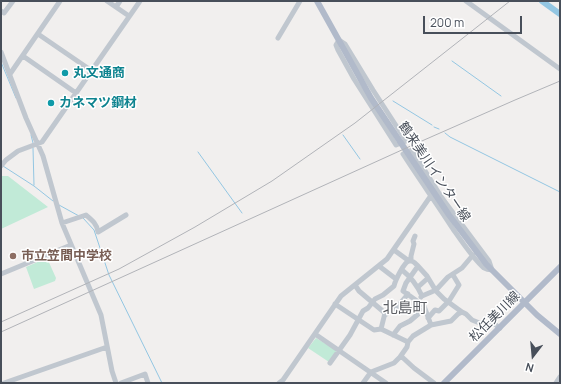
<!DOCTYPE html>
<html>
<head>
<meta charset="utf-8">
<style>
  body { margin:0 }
  #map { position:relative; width:561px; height:384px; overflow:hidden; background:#f1efee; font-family:Manrope,sans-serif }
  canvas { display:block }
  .frame { position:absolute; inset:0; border:2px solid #484f5a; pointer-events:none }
  .north { position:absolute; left:513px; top:336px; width:40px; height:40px; -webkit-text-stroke:3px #fff; paint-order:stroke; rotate:196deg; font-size:11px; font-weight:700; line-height:16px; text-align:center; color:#484f5a }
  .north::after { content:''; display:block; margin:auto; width:14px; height:18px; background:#484f5a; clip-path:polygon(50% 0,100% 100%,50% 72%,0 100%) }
  .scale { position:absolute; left:423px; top:16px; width:99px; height:18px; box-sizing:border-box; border:2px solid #484f5a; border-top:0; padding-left:5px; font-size:12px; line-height:14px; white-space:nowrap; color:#484f5a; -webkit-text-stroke:3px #fff; paint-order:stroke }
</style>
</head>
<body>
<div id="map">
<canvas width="561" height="384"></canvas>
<div class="frame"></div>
<div class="north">N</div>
<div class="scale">200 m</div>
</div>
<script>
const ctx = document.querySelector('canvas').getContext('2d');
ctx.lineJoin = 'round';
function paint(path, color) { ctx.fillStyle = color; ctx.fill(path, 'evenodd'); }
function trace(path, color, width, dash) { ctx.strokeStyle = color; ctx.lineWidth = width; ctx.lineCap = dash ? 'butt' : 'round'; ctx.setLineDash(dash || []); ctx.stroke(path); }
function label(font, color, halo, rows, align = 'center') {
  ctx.font = font + ' Manrope,"Noto Sans JP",sans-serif'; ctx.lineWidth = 3; ctx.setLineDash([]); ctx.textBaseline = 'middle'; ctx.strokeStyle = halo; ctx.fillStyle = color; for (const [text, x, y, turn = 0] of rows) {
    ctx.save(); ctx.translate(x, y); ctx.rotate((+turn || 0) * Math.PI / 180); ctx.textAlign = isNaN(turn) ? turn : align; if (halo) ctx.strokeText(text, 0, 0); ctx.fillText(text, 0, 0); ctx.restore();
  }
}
const green = new Path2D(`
  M 2,176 L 8,176 L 48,207 L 1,229 Z
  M 47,258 L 56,278 L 55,281 L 34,289 L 26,267 Z
  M 316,338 L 336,350 L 336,352 L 329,362 L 308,348 Z`);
const stream = new Path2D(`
  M 452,61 L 501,96
  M 1,62 L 16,98
  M 393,101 L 432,125
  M 434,127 L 439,129
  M 445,133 L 450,137 L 560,192
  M 31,135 L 33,143
  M 343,135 L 360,159
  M 33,148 L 34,185
  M 198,152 L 242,213
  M 3,166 L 34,186 L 53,201
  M 59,205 L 79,216
  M 83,218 L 94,230 L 109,275 L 162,383`);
const river = new Path2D(`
  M 542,1 L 560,14`);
const minor = new Path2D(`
  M 107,1 L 129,16
  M 466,1 L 560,69
  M 116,7 L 120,1
  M 1,11 L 4,13 L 13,1
  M 38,34 L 92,71
  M 278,38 L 300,1
  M 339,40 L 345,44 L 373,90 L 406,141 L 396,145 L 354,79 L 338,50 L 336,45 Z
  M 1,52 L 26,118 L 43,156 L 62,223 L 101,315 L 112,371 L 116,383
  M 23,56 L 76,93
  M 10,74 L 60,1
  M 412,150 L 442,198 L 489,261 L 492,270 C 489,270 487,270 484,268 C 474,260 460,239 453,229 C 437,204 419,179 403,154 Z
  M 1,166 L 6,160 L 18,151 L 42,142 L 140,1
  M 62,223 L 86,215 C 92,220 97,224 98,232 L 126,215
  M 394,250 L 409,261
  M 411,261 L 411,256 L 414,244 L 413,241 L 415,236
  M 379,266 L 396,279
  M 418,266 L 406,283 L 403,291 L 424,306 L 431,325
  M 402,270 C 411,277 417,285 422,296 L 421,297
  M 1,274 L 71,245
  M 355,285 L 359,291 L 385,313 L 381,329
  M 418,287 L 428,278
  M 422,296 L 436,290 L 448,277 L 462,268 L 473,255
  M 335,304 L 374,330 L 381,329 L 408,342
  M 385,315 L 397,307 L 408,294
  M 428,318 L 435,310 L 439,311 L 449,301 L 459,285 L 453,275
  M 315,334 L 386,383
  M 393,335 L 400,326 L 410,321 L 424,309
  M 401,356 L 414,368 L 434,383
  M 330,363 L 350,335 L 363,311 L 368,308 L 375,299 L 383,295 L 394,286 C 395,281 404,262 409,261 C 412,260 415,263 417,265 L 427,276 L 436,291 L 444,299 L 462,312
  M 4,383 L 107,347
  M 121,383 L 145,374 L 148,383
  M 279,383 L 283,380 L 341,296 L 387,259 L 430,197
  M 363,383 L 371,372 L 394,363 L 400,357 L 407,347 L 408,342 L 413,336 L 431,325 L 451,321 L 458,314 L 462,312 L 466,314 L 472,320 L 487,326 L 493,323 L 500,328
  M 556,383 L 560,377`);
const major = new Path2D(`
  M 317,1 L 371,98 L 449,215 L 486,264 L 537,315 L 560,334
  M 444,383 L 560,267`);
const rail = new Path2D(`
  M 1,322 L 119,269 L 195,227 L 272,181 L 355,123 L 510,1
  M 1,332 L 415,144 L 515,100 L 560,81`);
const markers = [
  [65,73,4,"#0f9aa8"],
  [51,103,4,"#0f9aa8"],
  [13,256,4,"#8d6e63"]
];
const cultureNames = [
  ["丸文通商",73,73],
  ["カネマツ鋼材",59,103]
];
const streetNames = [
  ["鶴来美川インター線",434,172,56],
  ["松任美川線",495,317,-45]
];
const educationNames = [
  ["市立笠間中学校",21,256]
];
const quarterNames = [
  ["北島町",405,309]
];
paint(green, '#c1ead7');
trace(stream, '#93c6e2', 1);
trace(river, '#93c6e2', 6);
trace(minor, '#c0c7cf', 5);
trace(major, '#b1baca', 6);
trace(rail, '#b1b3b8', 1);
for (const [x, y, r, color] of markers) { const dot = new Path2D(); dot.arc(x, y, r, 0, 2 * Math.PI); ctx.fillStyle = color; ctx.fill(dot); trace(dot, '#fff', 1.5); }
label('bold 13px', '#0d838f', '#fff', cultureNames, 'left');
label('13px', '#484f5a', '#fff', streetNames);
label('bold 13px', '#785e54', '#fff', educationNames, 'left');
label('15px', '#5c5e63', '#fff', quarterNames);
</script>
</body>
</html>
